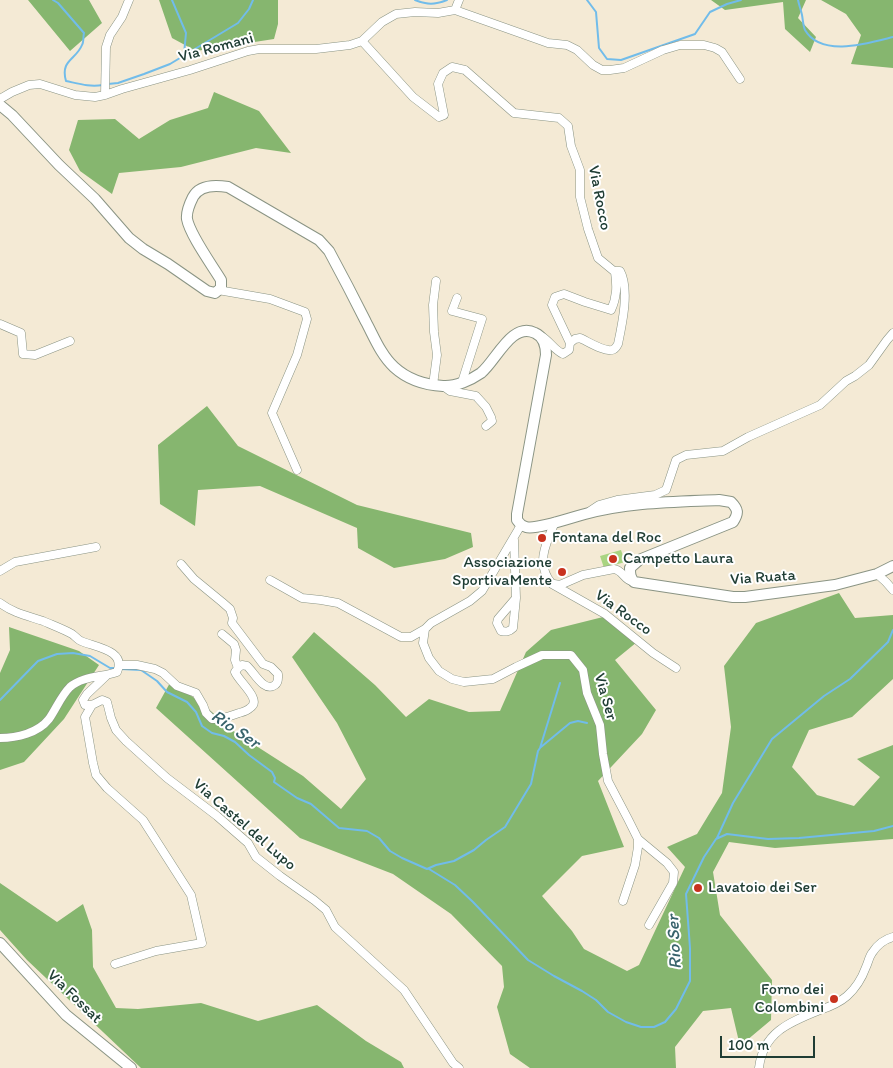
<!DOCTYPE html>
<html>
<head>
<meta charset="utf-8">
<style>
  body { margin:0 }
  #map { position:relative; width:893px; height:1068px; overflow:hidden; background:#f4ead5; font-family:Itim,sans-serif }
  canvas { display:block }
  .scale { position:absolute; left:720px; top:1036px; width:95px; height:22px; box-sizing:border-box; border:2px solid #1f3d34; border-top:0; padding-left:6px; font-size:15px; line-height:18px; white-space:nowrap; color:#1f3d34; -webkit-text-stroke:4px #fff; paint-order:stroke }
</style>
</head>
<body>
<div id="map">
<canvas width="893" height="1068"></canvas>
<div class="scale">100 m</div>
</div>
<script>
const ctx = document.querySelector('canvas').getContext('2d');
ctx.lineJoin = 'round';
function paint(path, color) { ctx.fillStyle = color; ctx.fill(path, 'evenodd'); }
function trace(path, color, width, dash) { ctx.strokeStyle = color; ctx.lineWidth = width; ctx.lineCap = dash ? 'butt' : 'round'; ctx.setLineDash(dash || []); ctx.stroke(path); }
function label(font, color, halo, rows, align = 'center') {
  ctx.font = font + ' Itim,sans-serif'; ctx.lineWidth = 4; ctx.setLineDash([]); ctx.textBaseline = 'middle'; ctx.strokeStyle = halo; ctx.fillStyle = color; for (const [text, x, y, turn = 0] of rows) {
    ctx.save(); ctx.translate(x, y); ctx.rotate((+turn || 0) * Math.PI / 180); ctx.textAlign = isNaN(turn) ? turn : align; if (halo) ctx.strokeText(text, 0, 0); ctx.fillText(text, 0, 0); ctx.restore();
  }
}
const green = new Path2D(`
  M 621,550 L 625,562 L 604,568 L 600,556 Z`);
const forest = new Path2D(`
  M 28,0 L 89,0 L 102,23 L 70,51 Z
  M 159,0 L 278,0 L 278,24 L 274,39 L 196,51 L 172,38 Z
  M 711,0 L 806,0 L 798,18 L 816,37 L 810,52 L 785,29 L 783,2 L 725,10 Z
  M 821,0 L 893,0 L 893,68 L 851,64 L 861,35 L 846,14 Z
  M 214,92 L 259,111 L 291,153 L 256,148 L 181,167 L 119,173 L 112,194 L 80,171 L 69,150 L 78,120 L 115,119 L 139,139 L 170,120 L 208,108 Z
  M 207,406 L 238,446 L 357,505 L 471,533 L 473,547 L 445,559 L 394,568 L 358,548 L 357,528 L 260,486 L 198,490 L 195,526 L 160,504 L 158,445 Z
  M 839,593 L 855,618 L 893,615 L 893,679 L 852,717 L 809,730 L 792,767 L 817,795 L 854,806 L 880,777 L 857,759 L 893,745 L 893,839 L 775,848 L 729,842 L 713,872 L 720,915 L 772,980 L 771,1020 L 740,1046 L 731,1008 L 703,1011 L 675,1047 L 676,1068 L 530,1068 L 510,1054 L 497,1007 L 504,987 L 502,966 L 451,914 L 393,874 L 300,838 L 156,708 L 171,681 L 205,706 L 236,733 L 303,776 L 341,809 L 366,779 L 337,723 L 292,657 L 314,632 L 375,685 L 406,717 L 429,699 L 469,712 L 500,711 L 526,652 L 551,630 L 603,617 L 637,642 L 615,660 L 656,710 L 642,734 L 598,781 L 624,847 L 582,856 L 542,896 L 572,931 L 584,949 L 627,971 L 639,965 L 685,867 L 667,847 L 697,834 L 722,793 L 731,727 L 724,666 L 756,623 Z
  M 9,627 L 79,651 L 99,665 L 64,719 L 24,762 L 0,770 L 0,673 L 10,650 Z
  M 0,883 L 57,922 L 83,904 L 92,930 L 93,967 L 116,1008 L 138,1009 L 201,1003 L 258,1021 L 317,1005 L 366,1041 L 401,1062 L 404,1068 L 141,1068 L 27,960 L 0,930 Z`);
const stream = new Path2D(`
  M 53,0 L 58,3 L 84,33 C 83,36 84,42 82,45 C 76,60 60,60 66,81 C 80,84 89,87 103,85
  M 172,0 L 186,33 L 184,54
  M 415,0 C 428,5 434,5 447,0
  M 587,0 L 596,12 L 599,48 L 607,59 L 621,60 L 695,34 L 710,12 L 727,4 L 741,0
  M 798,0 C 799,5 801,10 802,15 C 803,20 803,26 805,30 C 821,58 869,43 893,37
  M 108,84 L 118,83 L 144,74 L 170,64 L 238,23 L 249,9 L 253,0
  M 121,669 L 141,670 L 157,681 L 167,692 L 187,702 L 196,712 L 202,726 L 212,733 L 224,736 L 235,742 L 249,755 L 272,772 L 275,778 L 274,782 L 297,798 L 311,804 L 339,828 L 367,831 L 379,838 L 390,851 L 402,858 L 427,869 L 436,865 L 454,861 L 474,850 L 486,840 L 505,827 L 531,784 L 538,751 L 540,748 L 560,683
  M 0,700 L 38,661 L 57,654 L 73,653 L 90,656 L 110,668 L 117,668
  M 541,747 L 570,723 L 578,721 L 587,723
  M 717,838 L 733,803 L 772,739 L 824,696 L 850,679 L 888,642 L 893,630
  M 429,869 L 455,885 L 473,902 L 528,960 L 554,976 L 582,991 L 596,1000 L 608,1012 L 626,1022 L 641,1027 L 654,1027 L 665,1022 L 676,1009 L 690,981 L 690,948 L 686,894 L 704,857 L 716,839 L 727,834 L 768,839 L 799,838 L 874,831 L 893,826`);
const street = new Path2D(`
  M 455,10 L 548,43 L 567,45 L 577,50 L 593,65 L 602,70 L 610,70 L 624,68 L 663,50 L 680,45 L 704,45 L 715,48 L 722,52 L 740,79
  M 362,41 L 413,97 L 439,117 L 444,115 L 438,84 L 443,73 L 452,67 L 465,70 L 514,113 L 559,118 L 568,126 L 571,146 L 580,170 L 580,197 L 588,229 L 598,258 L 615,272 C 617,286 617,297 611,310 L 585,302 L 564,294 L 555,297 L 552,305 L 570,343 L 569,350 L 563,354 C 554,350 550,341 541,336
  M 105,95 L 106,47 L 110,35 L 122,17 L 129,0
  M 0,99 L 12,92 L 29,85 L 40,84 L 75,95 L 95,97 L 105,95 L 122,89 L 190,70 L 248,51 L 259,49 L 316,49 L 350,45 L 362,41 L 382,22 L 396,14 L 415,12 L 438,13 L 455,10 L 459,0
  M 218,290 L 270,299 L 305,312 L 307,319 L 297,355 L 272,413 L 297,470
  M 457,298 L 452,311 L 482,319 L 462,382
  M 0,324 L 21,333 L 23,354 L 35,355 L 70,341
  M 570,343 L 575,339 L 580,338 C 587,341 604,352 612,350 C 616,349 616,347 618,344 C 622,325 630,289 620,271 L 614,271
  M 433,385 L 437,355 L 434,332 L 433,305 L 436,281
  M 443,386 L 450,391 L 476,396 L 486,407 L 491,417 L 492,421 L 486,426
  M 590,511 L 599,505 L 617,500 L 655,495 L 666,490 L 676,460 L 686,455 L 723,451 L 748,437 L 820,405 L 846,381 L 855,376 L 869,365 L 887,340 L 893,333
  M 555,522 C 546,543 535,564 552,584 L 605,614 L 653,653 L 676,668
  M 521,525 L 482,591 L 470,601 L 431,623 L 425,629 L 423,643 L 429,658 L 439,671 L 452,679 L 464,682 L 493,679 L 516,667 L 542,655 L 571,655 L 583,670 L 587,693 L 600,725 L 603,754 L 608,781 L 628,819 L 638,839 L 667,863 L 674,872 L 673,883 L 649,925
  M 514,540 L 516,598 L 498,619 L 497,623 L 501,631 C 506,632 509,632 513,628 L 516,598
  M 181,564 L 194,579 L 222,602 L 230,609 L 233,618 L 232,623 L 263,664 L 271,667 L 278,674 C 278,678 279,682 275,685 C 264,693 254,672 247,666 L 242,665 L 238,668
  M 0,571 L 15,562 L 96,547
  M 877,574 L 886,582 L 893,590
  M 270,580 L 302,598 L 321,600 L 338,603 L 401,637 L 411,637 L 425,629
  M 554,584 L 560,585 L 583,575 L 614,569 C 623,570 624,581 634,582
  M 0,603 C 13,613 28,616 43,621 C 52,625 63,629 72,634 C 75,636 78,640 81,641 C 94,647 127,650 117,672 C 103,677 82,676 70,687 C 61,696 56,709 49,719 C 38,733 17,738 0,738
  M 119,665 L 137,665 L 155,669 L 163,673 L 177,686 L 196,693 L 203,705 L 206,713 L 212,719 C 222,720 230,716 239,713 C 243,712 247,711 250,708 C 263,700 239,682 235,672 L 238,668 L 235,660 L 236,650 L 234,644 L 222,634
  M 106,676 L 87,694 L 83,700 L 85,705 L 92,705 L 102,700 L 107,702 L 111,718 L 116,730 L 126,741 L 167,778 L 217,816 L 248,843 L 256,857 L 280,876 L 314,900 L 326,910 L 335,927 L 404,990 L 453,1063 L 459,1068
  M 92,705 L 85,717 L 93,763 L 96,775 L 107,788 L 143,820 L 191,895 L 202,943 L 156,951 L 115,964
  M 623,901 L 635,865 L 638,847 L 638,839
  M 759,1068 C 763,1032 790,1022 820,1010 C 829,1007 839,1003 847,996 C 856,988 862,978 866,967 C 868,963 869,957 872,953 C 877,945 885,939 893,937`);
const secondary = new Path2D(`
  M 0,105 L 12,115 L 59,165 L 95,199 L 129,238 L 143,249 L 168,264 L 207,291 L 215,293 L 221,288 L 221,280 C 212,265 190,235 187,219 C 186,211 190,203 193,197 C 200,184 216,185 228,187 L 319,240 L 329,251 C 342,275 354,298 366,322 C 374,337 381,355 394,367 C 407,379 425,385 443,386 C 455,387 471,380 481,373 C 496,361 512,321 535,333 C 544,337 546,346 546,355 L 517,514 L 517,520 C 519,523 522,526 526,527 C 536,530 573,517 585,514 C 629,502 674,502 719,500 L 731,502 C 738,509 739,513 733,522 L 639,560 L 630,568 C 630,574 630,577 634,582 L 733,597 L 745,597 L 835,585 L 877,574 L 893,566
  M 0,943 L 66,1015 L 131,1068`);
const markers = [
  [542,538,5,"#c8321e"],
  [613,559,5,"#c8321e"],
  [562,572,5,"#c8321e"],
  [698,888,5,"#c8321e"],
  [834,999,5,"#c8321e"]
];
const streetNames = [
  ["Via Romani",216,48,-15],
  ["Via Rocco",599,198,79],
  ["Via Ruata",763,578,-4],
  ["Via Rocco",623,613,36],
  ["Via Ser",605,697,74],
  ["Via Castel del Lupo",244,825,41],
  ["Via Fossat",74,997,44]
];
const poiNames = [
  ["Fontana del Roc",552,538],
  ["Campetto Laura",623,559],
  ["Associazione",552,563,"right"],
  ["SportivaMente",552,581,"right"],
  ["Lavatoio dei Ser",708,888],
  ["Forno dei",824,990,"right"],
  ["Colombini",824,1008,"right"]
];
const waterNames = [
  ["Rio Ser",235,730,34],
  ["Rio Ser",675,942,-93]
];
paint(green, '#a9d481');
paint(forest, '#86b66f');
trace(stream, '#71bcea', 2);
trace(street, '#8a9484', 9);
trace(secondary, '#8a9484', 12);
trace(street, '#fff', 8);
trace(secondary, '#fff', 10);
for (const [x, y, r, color] of markers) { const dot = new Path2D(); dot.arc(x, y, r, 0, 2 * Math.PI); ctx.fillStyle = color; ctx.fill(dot); trace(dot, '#fff', 2); }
label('16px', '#1f3d34', '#fff', streetNames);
label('16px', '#1f3d34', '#fff', poiNames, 'left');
label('italic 18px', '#38636b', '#fff', waterNames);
</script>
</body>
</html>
